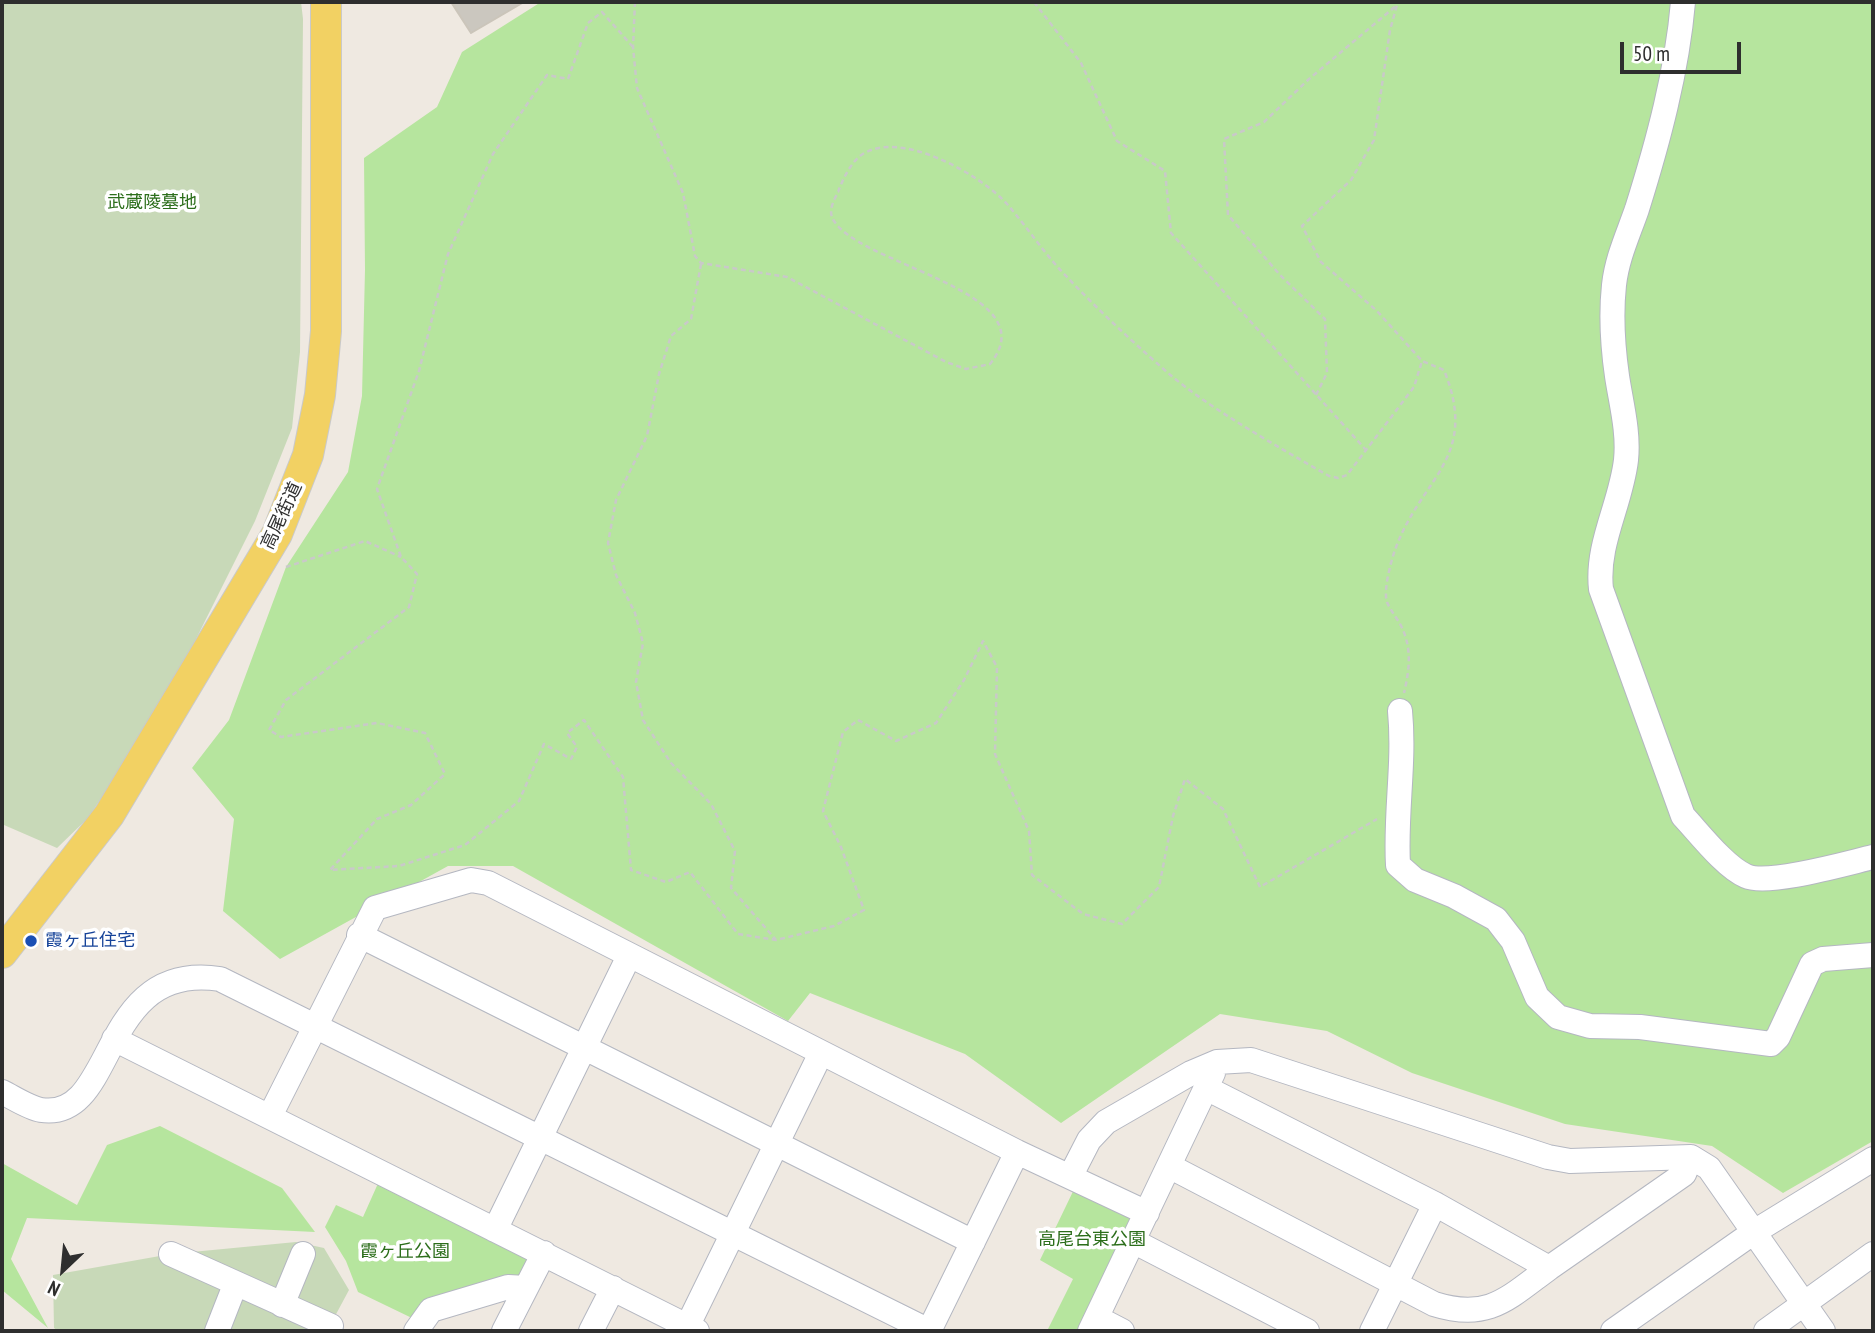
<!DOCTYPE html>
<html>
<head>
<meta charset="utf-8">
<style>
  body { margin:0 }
  #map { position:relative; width:1875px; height:1333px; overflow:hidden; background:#efe9e1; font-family:"PT Sans Narrow",sans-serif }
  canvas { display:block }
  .frame { position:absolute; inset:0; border:4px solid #2e2e2e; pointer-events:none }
  .north { position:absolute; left:28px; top:1235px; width:70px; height:70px; -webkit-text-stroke:5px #fff; paint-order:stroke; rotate:206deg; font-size:19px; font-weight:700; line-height:28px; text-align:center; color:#2e2e2e }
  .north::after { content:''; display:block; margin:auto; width:24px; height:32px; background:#2e2e2e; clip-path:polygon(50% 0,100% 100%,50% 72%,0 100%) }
  .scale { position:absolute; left:1620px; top:42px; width:121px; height:32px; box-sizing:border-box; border:4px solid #2e2e2e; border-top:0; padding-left:9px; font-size:21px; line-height:24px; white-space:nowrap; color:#2e2e2e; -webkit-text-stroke:5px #fff; paint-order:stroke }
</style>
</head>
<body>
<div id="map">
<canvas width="1875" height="1333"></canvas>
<div class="frame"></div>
<div class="north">N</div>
<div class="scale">50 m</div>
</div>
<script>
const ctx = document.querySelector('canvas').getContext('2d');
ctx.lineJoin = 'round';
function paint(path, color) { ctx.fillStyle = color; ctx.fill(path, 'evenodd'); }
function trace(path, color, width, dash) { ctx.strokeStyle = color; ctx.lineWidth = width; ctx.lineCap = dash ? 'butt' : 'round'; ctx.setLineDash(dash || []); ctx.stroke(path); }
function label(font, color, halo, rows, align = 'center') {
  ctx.font = font + ' "PT Sans Narrow","Noto Sans JP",sans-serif'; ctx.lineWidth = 7; ctx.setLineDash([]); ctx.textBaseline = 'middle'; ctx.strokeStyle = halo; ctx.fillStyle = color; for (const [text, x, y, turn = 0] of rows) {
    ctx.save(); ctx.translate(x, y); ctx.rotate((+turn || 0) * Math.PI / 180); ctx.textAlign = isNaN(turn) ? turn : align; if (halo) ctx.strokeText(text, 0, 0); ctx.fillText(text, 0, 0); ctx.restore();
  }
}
const green = new Path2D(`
  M 541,2 L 1873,2 L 1873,1141 L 1783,1193 L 1712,1146 L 1565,1124 L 1412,1073 L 1327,1031 L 1220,1014 L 1061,1123 L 965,1054 L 810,993 L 788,1021 L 513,866 L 448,866 L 280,959 L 223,911 L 234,819 L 192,768 L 229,720 L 286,567 L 348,472 L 362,396 L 365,270 L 364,158 L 437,107 L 462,52 Z
  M 160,1126 L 282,1188 L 315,1232 L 27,1218 L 11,1259 L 48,1328 L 2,1290 L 2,1163 L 77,1205 L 107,1145 Z
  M 380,1179 L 529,1252 L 525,1274 L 414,1319 L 358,1292 L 346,1261 L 325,1227 L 336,1205 L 363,1217 Z
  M 1079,1179 L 1147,1213 L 1090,1331 L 1047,1331 L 1073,1279 L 1040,1260 Z`);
const cemetery = new Path2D(`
  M 2,2 L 301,2 L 303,19 L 300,352 L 292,428 L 255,521 L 160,711 L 87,819 L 57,848 L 4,825 L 2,827 Z
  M 296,1242 L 324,1248 L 349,1290 L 327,1331 L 58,1331 L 54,1328 L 53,1275 L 171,1254 Z`);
const building = new Path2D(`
  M 451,2 L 524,2 L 471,33 Z`);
const path = new Path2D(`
  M 635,2 L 633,47 L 637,88 L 683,193 L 695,256 L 701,263 L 787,277 L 946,362 L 966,369 L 990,364 C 1051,289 851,265 832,217 C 829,209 834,200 838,192 C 842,181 850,164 860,156 C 898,127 981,175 1007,204 C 1028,228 1045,255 1068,278 C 1099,311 1134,343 1168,373 C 1210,409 1280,448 1329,476 L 1338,478 L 1347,475 L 1414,387 L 1422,361 L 1444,370 C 1480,459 1421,477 1395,550 C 1391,561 1383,591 1387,602 C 1391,612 1399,620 1403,630 C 1412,651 1409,672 1404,693
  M 1034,2 L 1081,63 L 1117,141 L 1165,171 L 1171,233 L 1366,450
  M 633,47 L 602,12 L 588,23 L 568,79 L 547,75 L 493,154 L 448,254 L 419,371 L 377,489 L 401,557 L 417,574 L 409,607 L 286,700 L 269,730 L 281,737 L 377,723 L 425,733 L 445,774 L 411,805 L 377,819 L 330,870 L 399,866 L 465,845 L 519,801 L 544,744 L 571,759 L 577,747 L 567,733 L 584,720 L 623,777 L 631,870 L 666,882 L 690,872 L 738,934 L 776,940 L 834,926 L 864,910 L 841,847 L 823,811 L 843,732 L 858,720 L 896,741 L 936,723 L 964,680 L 983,641 L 997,667 L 995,754 L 1029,831 L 1032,875 L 1083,914 L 1122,924 L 1159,887 L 1173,816 L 1185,779 L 1223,809 L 1260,887 L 1377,819
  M 701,264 L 691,319 L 671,336 L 659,374 L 647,436 L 616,500 L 608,543 L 616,575 L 635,613 L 643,643 L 636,682 L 643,720 L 671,763 L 711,804 L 735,851 L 731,888 L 776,940
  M 1316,395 L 1327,373 L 1325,319 L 1280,275 L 1228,215 L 1224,139 L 1264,122 L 1309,79 L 1397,5 L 1390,30 L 1374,140 L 1351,180 L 1302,226 L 1321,262 L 1377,311 L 1422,361
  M 286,567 L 365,541 L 401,557`);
const minor = new Path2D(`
  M 1683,2 C 1677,72 1658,142 1637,209 C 1628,235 1617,258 1614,285 C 1611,313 1613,348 1617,376 C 1621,403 1629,432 1626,460 C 1621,504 1596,544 1601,589 L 1683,816 C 1699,833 1725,867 1746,876 C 1768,886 1847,863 1873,857
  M 1400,711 C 1405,763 1395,813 1398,865 L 1415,880 L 1454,896 L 1496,919 L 1513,941 L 1537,997 L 1558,1017 L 1590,1026 L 1640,1027 L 1771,1044 L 1778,1037 L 1812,964 L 1823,959 L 1873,955
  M 359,935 L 973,1242
  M 114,1039 L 697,1331
  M 1208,1089 L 1435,1204 L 1549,1268 L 1684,1174 L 1691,1157
  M 2,1092 C 14,1098 29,1108 41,1110 C 118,1122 97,960 220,979 L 929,1331
  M 270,1116 L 375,908 L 471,880 L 488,883 L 1017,1152 L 1147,1213
  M 1169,1166 L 1434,1304 C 1488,1321 1507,1299 1549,1268
  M 1071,1175 L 1089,1140 L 1106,1122 L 1191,1073 L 1217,1062 L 1251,1060 L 1548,1157 L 1570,1161 L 1691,1157 L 1709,1168 L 1823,1331
  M 495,1230 L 629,956
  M 1133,1241 L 1307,1331
  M 171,1254 L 331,1326
  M 282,1305 L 303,1254
  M 1097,1318 L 1122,1331
  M 217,1331 L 235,1285
  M 416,1331 L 431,1310 L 508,1287 L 526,1288
  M 504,1331 L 544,1253
  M 591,1331 L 613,1288
  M 685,1331 L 821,1053
  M 929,1331 L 1017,1152
  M 1090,1331 L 1213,1073
  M 1372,1331 L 1435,1204
  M 1613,1331 L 1754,1232 L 1873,1159
  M 1766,1331 L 1873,1254`);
const major = new Path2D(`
  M 2,953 L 109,815 L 277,534 L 308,455 L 320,395 L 326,331 L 326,2`);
const markers = [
  [31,941,7,"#1a4fb4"]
];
const parkNames = [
  ["武蔵陵墓地",152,203],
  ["高尾台東公園",1092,1240],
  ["霞ヶ丘公園",405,1252]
];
const streetNames = [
  ["高尾街道",282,516,-65]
];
const transitNames = [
  ["霞ヶ丘住宅",45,941]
];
paint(green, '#b6e59e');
paint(cemetery, '#c8d9b8');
paint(building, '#cbc7bf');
trace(building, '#cbc5ba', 2);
trace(minor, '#b4b7c1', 26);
trace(major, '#c9c9c9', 32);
trace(path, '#c9c9c9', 2.5, [5, 3.5]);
trace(minor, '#fff', 24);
trace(major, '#f2d163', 30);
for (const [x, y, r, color] of markers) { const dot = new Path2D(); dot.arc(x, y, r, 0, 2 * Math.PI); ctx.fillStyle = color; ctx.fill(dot); trace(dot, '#fff', 2.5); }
label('18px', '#2c6e1b', '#fff', parkNames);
label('18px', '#2e2e2e', '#fff', streetNames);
label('18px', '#164399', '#fff', transitNames, 'left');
</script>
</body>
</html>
